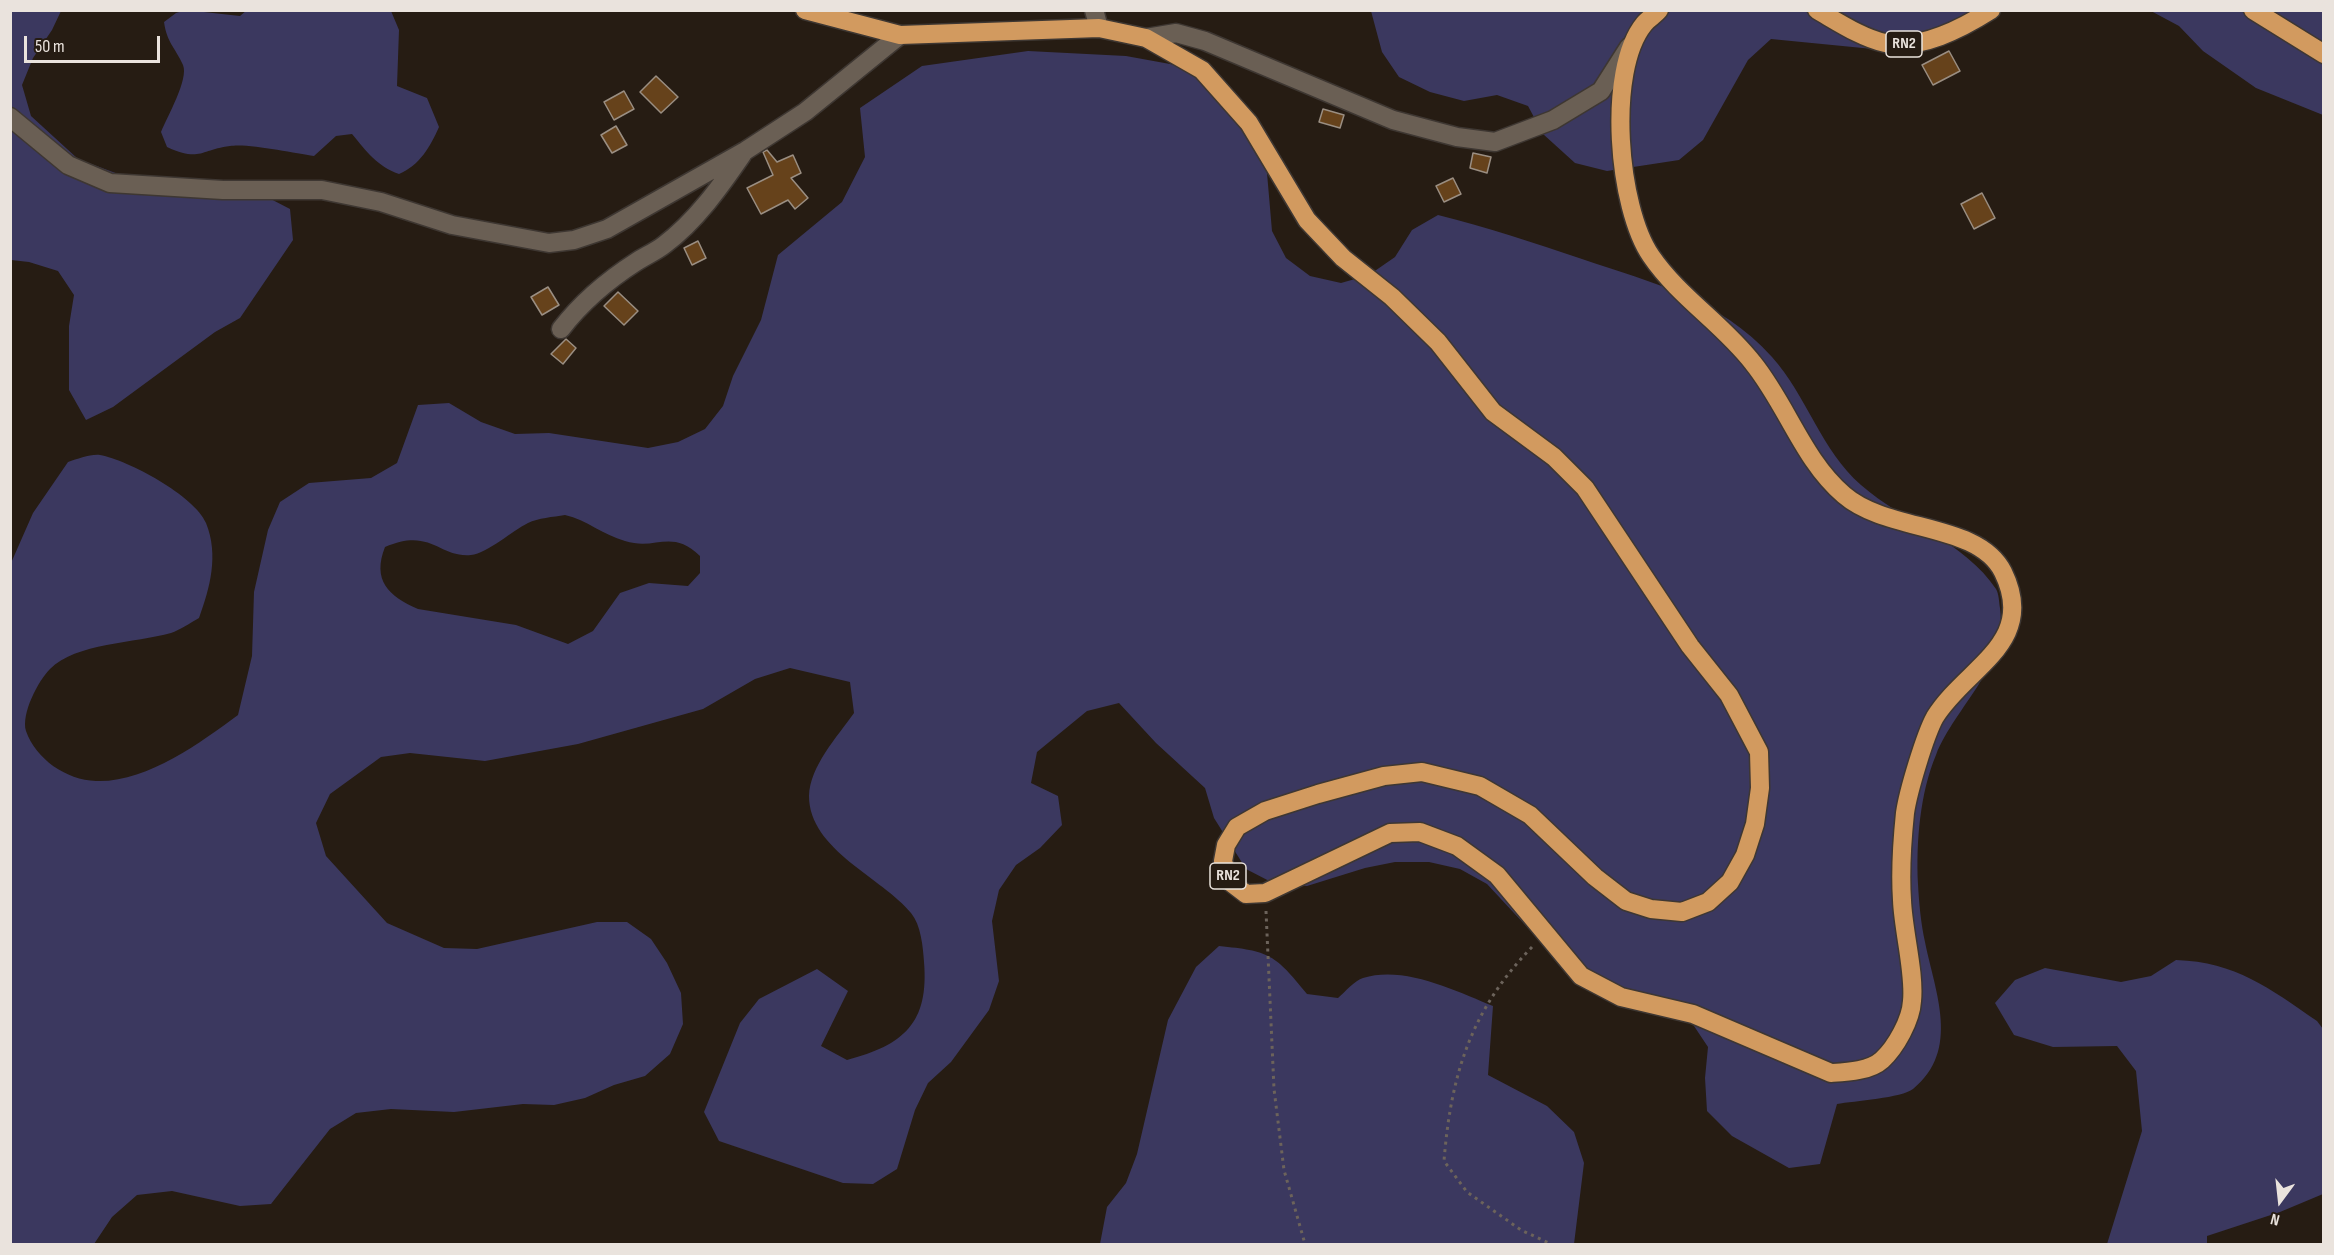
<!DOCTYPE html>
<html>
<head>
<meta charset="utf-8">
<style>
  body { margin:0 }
  #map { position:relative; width:2334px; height:1255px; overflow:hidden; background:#261c13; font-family:"Sofia Sans Condensed",sans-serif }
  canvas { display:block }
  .frame { position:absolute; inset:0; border:12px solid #eae3dd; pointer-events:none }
  .north { position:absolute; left:2250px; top:1171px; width:60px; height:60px; -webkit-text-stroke:4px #261c13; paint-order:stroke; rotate:195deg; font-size:16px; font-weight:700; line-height:24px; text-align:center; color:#eae3dd }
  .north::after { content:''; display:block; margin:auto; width:21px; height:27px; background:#eae3dd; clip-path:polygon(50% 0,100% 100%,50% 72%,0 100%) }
  .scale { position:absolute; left:24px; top:36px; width:136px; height:27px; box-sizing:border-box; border:3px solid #eae3dd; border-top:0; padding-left:8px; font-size:18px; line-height:21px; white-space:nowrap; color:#eae3dd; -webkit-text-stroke:4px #261c13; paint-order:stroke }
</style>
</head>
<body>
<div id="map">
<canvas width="2334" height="1255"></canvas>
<div class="frame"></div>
<div class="north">N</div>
<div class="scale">50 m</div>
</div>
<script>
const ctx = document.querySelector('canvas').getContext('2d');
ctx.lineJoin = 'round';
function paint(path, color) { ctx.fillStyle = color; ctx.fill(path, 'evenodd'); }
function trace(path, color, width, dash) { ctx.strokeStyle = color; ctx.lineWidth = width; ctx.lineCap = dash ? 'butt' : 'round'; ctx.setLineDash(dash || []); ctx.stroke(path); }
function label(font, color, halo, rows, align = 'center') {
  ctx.font = font + ' "Sofia Sans Condensed",sans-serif'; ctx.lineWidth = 4.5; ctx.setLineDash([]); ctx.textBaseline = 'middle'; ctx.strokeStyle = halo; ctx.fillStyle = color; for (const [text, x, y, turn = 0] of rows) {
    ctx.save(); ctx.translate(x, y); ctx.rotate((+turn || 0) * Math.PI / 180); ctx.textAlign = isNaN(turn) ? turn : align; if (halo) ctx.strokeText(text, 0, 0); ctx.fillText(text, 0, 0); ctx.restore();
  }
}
const green = new Path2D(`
  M 186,10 L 240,16 L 247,10 L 391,11 L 399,30 L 397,86 L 427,98 L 439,127 C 430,147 420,165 399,174 C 377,166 367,152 352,134 L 336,136 L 314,156 C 294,153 247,143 230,146 C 200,150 200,162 167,147 L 161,132 C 167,117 189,79 183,65 C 175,47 167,43 164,22 L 176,13 Z
  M 11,11 L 61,11 L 52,30 L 33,58 L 22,85 L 31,116 L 78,159 L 169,193 L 263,195 L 290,209 L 293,240 L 240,318 L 215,332 L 113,407 L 86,420 L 69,390 L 69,326 L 74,295 L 58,271 L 29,262 L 11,260 Z
  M 1371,11 L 1988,11 L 1939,34 L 1873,49 L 1771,39 L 1748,60 L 1703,140 L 1679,160 L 1607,171 L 1575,163 L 1543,134 L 1528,106 L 1497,95 L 1464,101 L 1430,92 L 1399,77 L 1382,52 Z
  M 2151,11 L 2323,11 L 2323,115 L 2256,88 L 2203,51 L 2179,26 Z
  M 1028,51 L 1126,56 L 1203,70 L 1264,138 L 1272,231 L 1286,258 L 1310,276 L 1341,283 L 1369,275 L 1395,257 L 1412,230 L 1438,215 C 1487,227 1534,243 1582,259 C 1653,283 1720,299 1772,357 C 1807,396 1821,450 1861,485 C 1902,521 1966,543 1996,589 C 1999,594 1999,602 2000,608 C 2008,667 1956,705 1936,755 C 1920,793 1916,842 1918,884 C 1919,903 1921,924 1925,942 C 1935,992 1961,1050 1913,1089 C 1902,1098 1854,1101 1837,1104 L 1820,1164 L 1789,1168 L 1732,1136 L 1707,1111 L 1705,1078 L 1708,1047 L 1690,1020 L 1568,971 L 1487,884 L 1460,869 L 1429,862 L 1395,862 L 1365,868 L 1307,886 L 1275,884 L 1246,869 L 1214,818 L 1205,788 L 1156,743 L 1119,703 L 1087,711 L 1037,752 L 1031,783 L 1058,796 L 1062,825 L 1040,848 L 1016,865 L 999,890 L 992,921 L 999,981 L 989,1010 L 951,1062 L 928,1083 L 915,1110 L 897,1169 L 873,1184 L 843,1183 L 719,1141 L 704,1112 L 740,1023 L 759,999 L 817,969 L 848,991 L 821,1046 L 847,1060 C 904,1045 929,1023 924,962 C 923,947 921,925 911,913 C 883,878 809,850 809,796 C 810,766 837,737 854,713 L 850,682 L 790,668 L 755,679 L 703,709 L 578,744 L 485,761 L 410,753 L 381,757 L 330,794 L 316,823 L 326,856 L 387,923 L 444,948 L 477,949 L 597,922 L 627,922 L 651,939 L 667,963 L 681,993 L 683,1024 L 670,1054 L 645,1076 L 614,1085 L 585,1098 L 554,1105 L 523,1104 L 454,1112 L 391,1109 L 356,1113 L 330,1129 L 271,1204 L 240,1206 L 172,1191 L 137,1195 L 112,1217 L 94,1244 L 11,1244 L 11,563 L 33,513 L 68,462 C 78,459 90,454 100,455 C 128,460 195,496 206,523 C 219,555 210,588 199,618 C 190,623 180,630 171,633 C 136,643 75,643 50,669 C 38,681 21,714 26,731 C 36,759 66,780 96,781 C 146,783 200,743 238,715 L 252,656 L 254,592 L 268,530 L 280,502 L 309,483 L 371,478 L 397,463 L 418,405 L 449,403 L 481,422 L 515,434 L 549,433 L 648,448 L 678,442 L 705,429 L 723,406 L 733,376 L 761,320 L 778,255 L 842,202 L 865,157 L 860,108 L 922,66 ZM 565,515 C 587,520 603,535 625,541 C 656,551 671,528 700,556 L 700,573 L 688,586 L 649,583 L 620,593 L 593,631 L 568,644 L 516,625 L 418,609 C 388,596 372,580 385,547 C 431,527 439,558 471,555 C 488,553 512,531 528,523 C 538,518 553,517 565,515 Z
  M 1219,946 C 1269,951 1275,954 1307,994 L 1338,998 C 1345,992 1355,980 1363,978 C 1404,965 1456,991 1493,1006 L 1488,1075 L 1547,1106 L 1574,1132 L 1584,1163 L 1574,1244 L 1100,1244 L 1107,1207 L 1126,1183 L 1137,1154 L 1168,1020 L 1196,967 Z
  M 2176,960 C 2236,962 2269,988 2317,1021 L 2323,1029 L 2323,1194 L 2280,1212 L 2207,1236 L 2207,1244 L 2107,1244 L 2142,1131 L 2136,1071 L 2117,1046 L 2053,1047 L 2014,1035 L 1995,1003 L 2015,980 L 2045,968 L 2121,982 L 2151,976 Z`);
const building = new Path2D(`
  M 1949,51 L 1960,71 L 1933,85 L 1922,65 Z
  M 656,76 L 678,97 L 661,113 L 640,92 Z
  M 624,91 L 634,109 L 614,120 L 604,102 Z
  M 1323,109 L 1344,115 L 1340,128 L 1319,122 Z
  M 616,126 L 627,145 L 612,153 L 601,135 Z
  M 767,150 L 777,162 L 793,155 L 801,173 L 791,178 L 808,198 L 795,209 L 788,200 L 761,214 L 747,188 L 773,175 L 763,152 Z
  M 1473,153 L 1491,157 L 1487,173 L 1470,168 Z
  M 1453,178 L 1461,194 L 1444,202 L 1436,186 Z
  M 1982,193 L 1995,218 L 1974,229 L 1961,204 Z
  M 698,241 L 706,258 L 692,265 L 684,248 Z
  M 548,287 L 559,305 L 542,315 L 531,297 Z
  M 618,292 L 638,311 L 624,325 L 604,306 Z
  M 566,339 L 576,348 L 563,364 L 551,354 Z`);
const path = new Path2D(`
  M 1266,911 L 1274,1089 L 1284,1170 L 1305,1244
  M 1532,947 C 1471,1010 1451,1074 1444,1161 L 1467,1192 L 1521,1230 L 1551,1244`);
const minor = new Path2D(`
  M 1094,10 L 1099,28
  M 1146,38 L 1176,33 L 1205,41 L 1393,120 L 1457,137 L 1495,142 L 1553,120 L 1601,91 L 1629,47
  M 10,117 L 68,165 L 110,183 L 223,190 L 322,190 L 381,202 L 452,225 L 549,243 L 574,240 L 607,229 L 745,151 L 805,112 L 900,35
  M 561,329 C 581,303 608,280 636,262 C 645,256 655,252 664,245 C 696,221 720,187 742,155`);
const highway = new Path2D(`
  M 805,10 L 900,35 L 1099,28 L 1146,38 L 1202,70 L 1249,123 L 1307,220 L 1343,258 L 1392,297 L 1438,342 L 1493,412 L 1554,457 L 1585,488 L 1690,646 L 1729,695 L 1759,752 L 1760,788 L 1755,824 L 1745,855 L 1730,882 L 1708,902 L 1682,912 L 1651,909 L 1626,901 L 1595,877 L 1530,815 L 1480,786 L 1422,772 L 1384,776 L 1318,794 L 1265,811 L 1237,827 L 1226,845 L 1223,861 L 1229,881 L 1246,894 L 1265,893 L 1390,833 L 1420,832 L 1457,846 L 1497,875 L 1581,976 L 1621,997 L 1693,1014 L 1831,1073 C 1847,1072 1870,1071 1882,1060 C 1896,1047 1911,1020 1912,1001 C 1915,973 1903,930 1902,900 C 1900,871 1902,842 1905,813 C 1908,792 1925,735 1935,717 C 1966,667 2038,643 2003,572 C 1978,522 1888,533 1844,495 C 1803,460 1787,405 1753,363 C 1723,324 1679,297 1651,256 C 1618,208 1606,71 1644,24 C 1648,19 1655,15 1659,10
  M 1817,10 C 1838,22 1862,38 1885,43 C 1921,50 1961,29 1991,10
  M 2253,10 L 2324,54`);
const shields = [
  [1904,44,36],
  [1228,876,36]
];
const shieldNames = [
  ["RN2",1904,44],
  ["RN2",1228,876]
];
paint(green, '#3b385f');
paint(building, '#66421b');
trace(building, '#9a8e82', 1.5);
trace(minor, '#3e3732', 21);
trace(highway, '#3e3732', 21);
trace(path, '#6c635b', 3, [3, 4.5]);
trace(minor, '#6a5f54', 18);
trace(highway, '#d29a5f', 18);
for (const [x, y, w] of shields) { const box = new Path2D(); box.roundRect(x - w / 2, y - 13, w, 26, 4.5); ctx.fillStyle = '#261c13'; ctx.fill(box); trace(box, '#eae3dd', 1.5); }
label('bold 16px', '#eae3dd', null, shieldNames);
</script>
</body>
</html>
